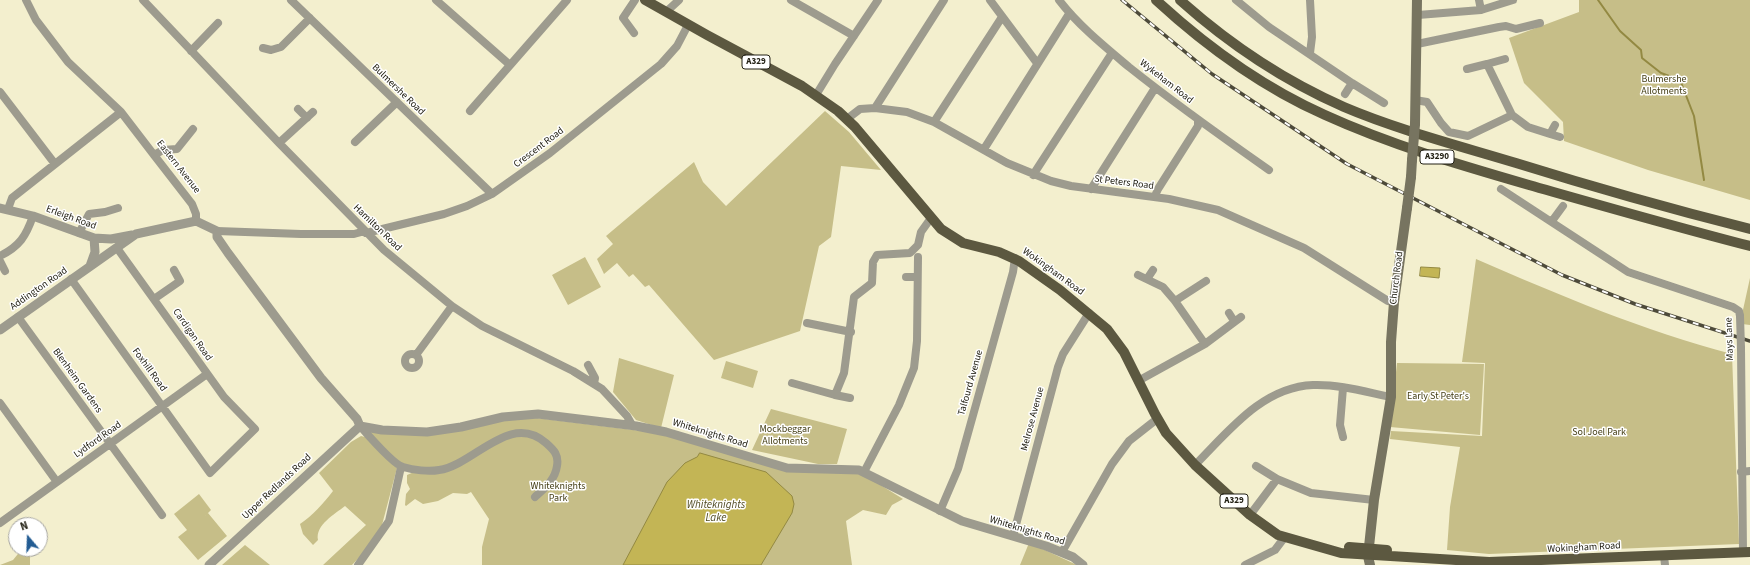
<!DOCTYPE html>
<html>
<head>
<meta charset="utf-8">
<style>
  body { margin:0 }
  #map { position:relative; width:1750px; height:565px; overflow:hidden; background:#f3efce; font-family:"Source Sans 3",sans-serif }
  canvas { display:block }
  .north { position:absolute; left:8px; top:517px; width:40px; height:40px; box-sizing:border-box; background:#fff; border:1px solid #a7a6a1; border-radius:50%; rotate:341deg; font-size:11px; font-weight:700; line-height:16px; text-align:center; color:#232115 }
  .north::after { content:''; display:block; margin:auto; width:14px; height:18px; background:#235c93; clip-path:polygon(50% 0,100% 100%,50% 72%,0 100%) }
</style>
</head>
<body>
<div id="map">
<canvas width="1750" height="565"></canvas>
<div class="north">N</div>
</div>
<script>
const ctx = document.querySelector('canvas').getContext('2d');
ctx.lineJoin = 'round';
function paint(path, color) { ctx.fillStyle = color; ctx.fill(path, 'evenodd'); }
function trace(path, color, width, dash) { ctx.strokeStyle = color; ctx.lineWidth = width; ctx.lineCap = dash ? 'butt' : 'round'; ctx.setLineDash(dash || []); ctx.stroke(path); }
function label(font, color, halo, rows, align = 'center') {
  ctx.font = font + ' "Source Sans 3",sans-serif'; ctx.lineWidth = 3; ctx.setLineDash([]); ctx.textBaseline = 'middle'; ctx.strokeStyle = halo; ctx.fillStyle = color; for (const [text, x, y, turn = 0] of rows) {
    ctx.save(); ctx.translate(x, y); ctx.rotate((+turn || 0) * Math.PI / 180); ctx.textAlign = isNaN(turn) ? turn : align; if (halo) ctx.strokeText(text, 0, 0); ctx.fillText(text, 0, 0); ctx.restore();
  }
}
const green = new Path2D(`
  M 1579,0 L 1750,0 L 1750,200 L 1648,170 L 1564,141 L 1563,122 L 1524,83 L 1509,38 L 1579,12 Z
  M 825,111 L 849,132 L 881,170 L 841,166 L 831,237 L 819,246 L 800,331 L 714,360 L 649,285 L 645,287 L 633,274 L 629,277 L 617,263 L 604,274 L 597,259 L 613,244 L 606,236 L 694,162 L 703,182 L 726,206 Z
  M 585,257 L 601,287 L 568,305 L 552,275 Z
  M 1476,259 C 1559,295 1644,331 1732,354 L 1739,544 L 1489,554 L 1447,550 L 1450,507 L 1460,447 L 1390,439 L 1391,431 L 1482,436 L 1485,363 L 1462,362 Z
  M 1750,278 L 1750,325 L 1742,324 L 1741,319 Z
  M 619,358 L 674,375 L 661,428 L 636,420 L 613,392 Z
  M 726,361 L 758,371 L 753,388 L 721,378 Z
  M 1397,363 L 1484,364 L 1480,435 L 1390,427 Z
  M 771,409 L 847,429 L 837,464 L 818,464 L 752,450 Z
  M 529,417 L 666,434 L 770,465 L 863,474 L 903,499 L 892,505 L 886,515 L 863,510 L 846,521 L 852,565 L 482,565 L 482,547 L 489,519 L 471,492 L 467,494 L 453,493 L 438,501 L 423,504 L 415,499 L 406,506 L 405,505 L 406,494 L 410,489 L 407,483 L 407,475 L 414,472 L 401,467 L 363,430 L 382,434 L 502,419 Z
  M 361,436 L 365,437 L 397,468 L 382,525 L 368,548 L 352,565 L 323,565 L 366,525 L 345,506 C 335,514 315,525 318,540 L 313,545 L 303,534 L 300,524 C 312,516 324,503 333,491 L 319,473 L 351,442 Z
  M 199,494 L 211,510 L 204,517 L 208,513 L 227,536 L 198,560 L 178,537 L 187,530 L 174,514 Z
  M 1029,543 L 1034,545 L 1077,565 L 1020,565 Z
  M 245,545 L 270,565 L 222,565 Z
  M 22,549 L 30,551 L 30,565 L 0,565 L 13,560 Z`);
const water = new Path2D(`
  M 1421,267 L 1440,268 L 1439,278 L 1420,276 Z
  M 700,453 L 766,472 L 792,496 L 794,504 L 792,513 L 761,565 L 623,565 L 667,482 L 685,463 L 697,457 Z`);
const stream = new Path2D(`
  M 1598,0 L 1620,31 L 1641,50 L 1642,58 L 1661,73 L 1680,80 L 1694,116 L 1704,180`);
const minor = new Path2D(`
  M 26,0 L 36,20 L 68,62 L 121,112 L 154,155 L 192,204 L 196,214 L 196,221
  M 143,0 L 279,143 L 384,250 L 452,306 L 482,326 L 573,371 L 602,389 L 627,416 L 632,425
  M 291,0 L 492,194
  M 436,0 L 510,65
  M 791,0 L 854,36
  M 990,0 L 1037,63
  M 1059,0 C 1078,25 1104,46 1129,67 C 1174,103 1222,137 1269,170
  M 1236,0 L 1269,27 L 1352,83 L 1345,94
  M 1479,0 L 1481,10
  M 666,12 L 679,0
  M 1418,15 L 1481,10 L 1513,0
  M 634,33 L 623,18 L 635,0
  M 1417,44 L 1499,27 L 1506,26 L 1516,29 L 1540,23
  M 263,48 L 271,50 L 281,47 L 310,18
  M 191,51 L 218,23
  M 1310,53 L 1312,37 L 1310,0
  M 1505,59 L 1487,64 L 1512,115
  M 1467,69 L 1487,64
  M 1352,83 L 1384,103
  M 0,92 L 55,164
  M 816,95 L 835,64 L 878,0
  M 1415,100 L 1427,102 L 1441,123 L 1449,132 L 1468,136 L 1512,115 L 1528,127 L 1550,134 L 1555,125
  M 875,108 L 944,0
  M 298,109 L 307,118
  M 470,111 L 567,0
  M 847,119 L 860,109 L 875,108 L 907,112 L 934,122 L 1007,163 L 1051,181 L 1071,186 L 1169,199 L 1218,210 L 1304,248 L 1388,301 L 1394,302
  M 934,122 L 1002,17
  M 1550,134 L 1560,137
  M 355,142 L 397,102
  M 279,143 L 313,112
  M 984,149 L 1069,14
  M 154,155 L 163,150 L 177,149 L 193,129
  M 1033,175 L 1112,53
  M 1091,189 L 1155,88
  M 1501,189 L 1628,272 L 1733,307 L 1739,311 L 1740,316
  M 1155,196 L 1158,189 L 1198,126 L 1198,120
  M 8,209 L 12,198 L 121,112
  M 1552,221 L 1563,206
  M 217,231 L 301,234 L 354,234 L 365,231
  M 79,233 L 89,214 L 105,212 L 118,208
  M 366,233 L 444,214 L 467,206 L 492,194 L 550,153 L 661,64 L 677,46 L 688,25
  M 0,256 C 20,246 26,236 33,216
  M 0,261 L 5,271
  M 1138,275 L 1163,287 L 1175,301 L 1205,344
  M 906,277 L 917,277
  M 71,279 L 210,473 L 255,429 L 224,397 L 117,248
  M 1147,279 L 1153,270
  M 154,299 L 180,281 L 174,270
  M 1175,301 L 1206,281
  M 1229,313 L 1234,321
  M 18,317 L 162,515
  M 807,323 L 851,332
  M 1741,348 L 1743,552
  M405 361a7 7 0 1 1 14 0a7 7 0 1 1-14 0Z
  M 416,355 L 452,306
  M 588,365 L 595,378 L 594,384
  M 1138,381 L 1205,344 L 1241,317
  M 792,383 L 835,395
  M 1343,388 L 1340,425 L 1343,437
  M 850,398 L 835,395 L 844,373 L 854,297 L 872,283 L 873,262 L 877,255 L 910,253 L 918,245 L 921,232 L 931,218
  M 0,403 L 57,482
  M 360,426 C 367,434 394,465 403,467 C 413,470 429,472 439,470 C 474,465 510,411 546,443 C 554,450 559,455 557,466 C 555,480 545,488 535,497
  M 1195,465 C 1228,432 1262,387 1313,385 C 1339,384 1366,392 1391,397
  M 1256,466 L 1277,479
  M 864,472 L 899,405 L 914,368 L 917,341 L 918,257
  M 1741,472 L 1750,471
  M 940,511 L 958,469 L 1013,272 L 1015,258
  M 1250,515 L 1277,479 L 1311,493 L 1374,500
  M 0,523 L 207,374
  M 1013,536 L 1058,367 L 1063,354 L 1089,313
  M 1062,552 L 1112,464 L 1129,441 L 1157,419
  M 1664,556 L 1665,565
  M 358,565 L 389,521 L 401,467
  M 1245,565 L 1275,550 L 1284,538`);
const tertiary = new Path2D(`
  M 0,208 L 33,216 L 94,238 L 111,239 L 132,235
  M 90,266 L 95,252 L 94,238
  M 0,330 L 136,234 L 196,221 L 217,231 L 217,237 L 228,253 L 321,378 L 357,419 L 360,426
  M 360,426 L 382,430 L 427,432 L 461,427 L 503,417 L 538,414 L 636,426 L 666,432 L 787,468 L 859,470 L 962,521 L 1046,546 L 1073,557 L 1083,565
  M 209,565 L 360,426`);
const secondary = new Path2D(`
  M 1415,124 L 1417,0
  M 1411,177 L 1412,160
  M 1370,565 L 1368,556 L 1374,500 L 1391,397 L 1391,342 L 1394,302 L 1407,208`);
const primary = new Path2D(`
  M 645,0 L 707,35 L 802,86 L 838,111 L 855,127 L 941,229 L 963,243 L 999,252 L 1019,261 L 1060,290 L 1107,329 L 1124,352 L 1155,414 L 1166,433 L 1195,465 L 1250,515 L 1278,535 L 1341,553 L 1489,562 L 1750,552
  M 1156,0 C 1206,46 1262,87 1325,115 C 1391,145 1460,165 1529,185 C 1603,206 1676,227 1750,246
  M 1180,0 C 1228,43 1285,81 1344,107 C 1398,130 1460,146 1516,163 C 1593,187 1671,209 1750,229
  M 1349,547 L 1387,550`);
const rail = new Path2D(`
  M 1122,0 L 1212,74 L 1347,164 L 1562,275 L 1635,304 L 1750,341`);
const minorBridge = new Path2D(`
  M 1740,316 L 1741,348`);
const secondaryBridge = new Path2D(`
  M 1412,160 L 1415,124
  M 1407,208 L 1411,177`);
const shields = [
  [756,62,28],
  [1437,157,34],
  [1234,501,28]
];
const shieldNames = [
  ["A329",756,62],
  ["A3290",1437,157],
  ["A329",1234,501]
];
const parkNames = [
  ["Bulmershe",1664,80],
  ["Allotments",1664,92],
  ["Early St Peter's",1438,397],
  ["Mockbeggar",785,430],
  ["Allotments",785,442],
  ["Sol Joel Park",1599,433],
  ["Whiteknights",558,487],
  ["Park",558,499]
];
const streetNames = [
  ["Wykeham Road",1166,82,38],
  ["Bulmershe Road",398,90,44],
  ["Crescent Road",539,148,-37],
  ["Eastern Avenue",178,167,52],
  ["St Peters Road",1124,183,7],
  ["Erleigh Road",71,218,20],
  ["Hamilton Road",377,228,44],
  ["Wokingham Road",1053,272,36],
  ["Church Road",1397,278,-83],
  ["Addington Road",39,289,-35],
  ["Cardigan Road",192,335,55],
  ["Mays Lane",1730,339,-92],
  ["Foxhill Road",149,370,54],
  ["Blenheim Gardens",77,381,54],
  ["Talfourd Avenue",971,383,-74],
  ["Melrose Avenue",1033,419,-75],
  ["Whiteknights Road",710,434,17],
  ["Lydford Road",98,440,-35],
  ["Upper Redlands Road",277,487,-43],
  ["Whiteknights Road",1027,531,17],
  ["Wokingham Road",1584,548,-3]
];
const waterNames = [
  ["Whiteknights",716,506],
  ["Lake",716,519]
];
paint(green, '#c6be88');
paint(water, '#c3b555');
trace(water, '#938942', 1);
trace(stream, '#938942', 2);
trace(minor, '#9d9b8e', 8);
trace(tertiary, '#9d9b8e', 9);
trace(secondary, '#777460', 10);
trace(primary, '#5c5840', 10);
trace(rail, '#4d4a3a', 3.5);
trace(rail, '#fff', 2, [6]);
trace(minorBridge, '#9d9b8e', 8);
trace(secondaryBridge, '#777460', 10);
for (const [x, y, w] of shields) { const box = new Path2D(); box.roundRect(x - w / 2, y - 7, w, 14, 3); ctx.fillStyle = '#fff'; ctx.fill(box); trace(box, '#232115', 1); }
label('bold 9px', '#232115', null, shieldNames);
label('10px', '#443e15', '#fff', parkNames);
label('10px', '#232115', '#fff', streetNames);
label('italic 11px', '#514b23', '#fff', waterNames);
</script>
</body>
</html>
